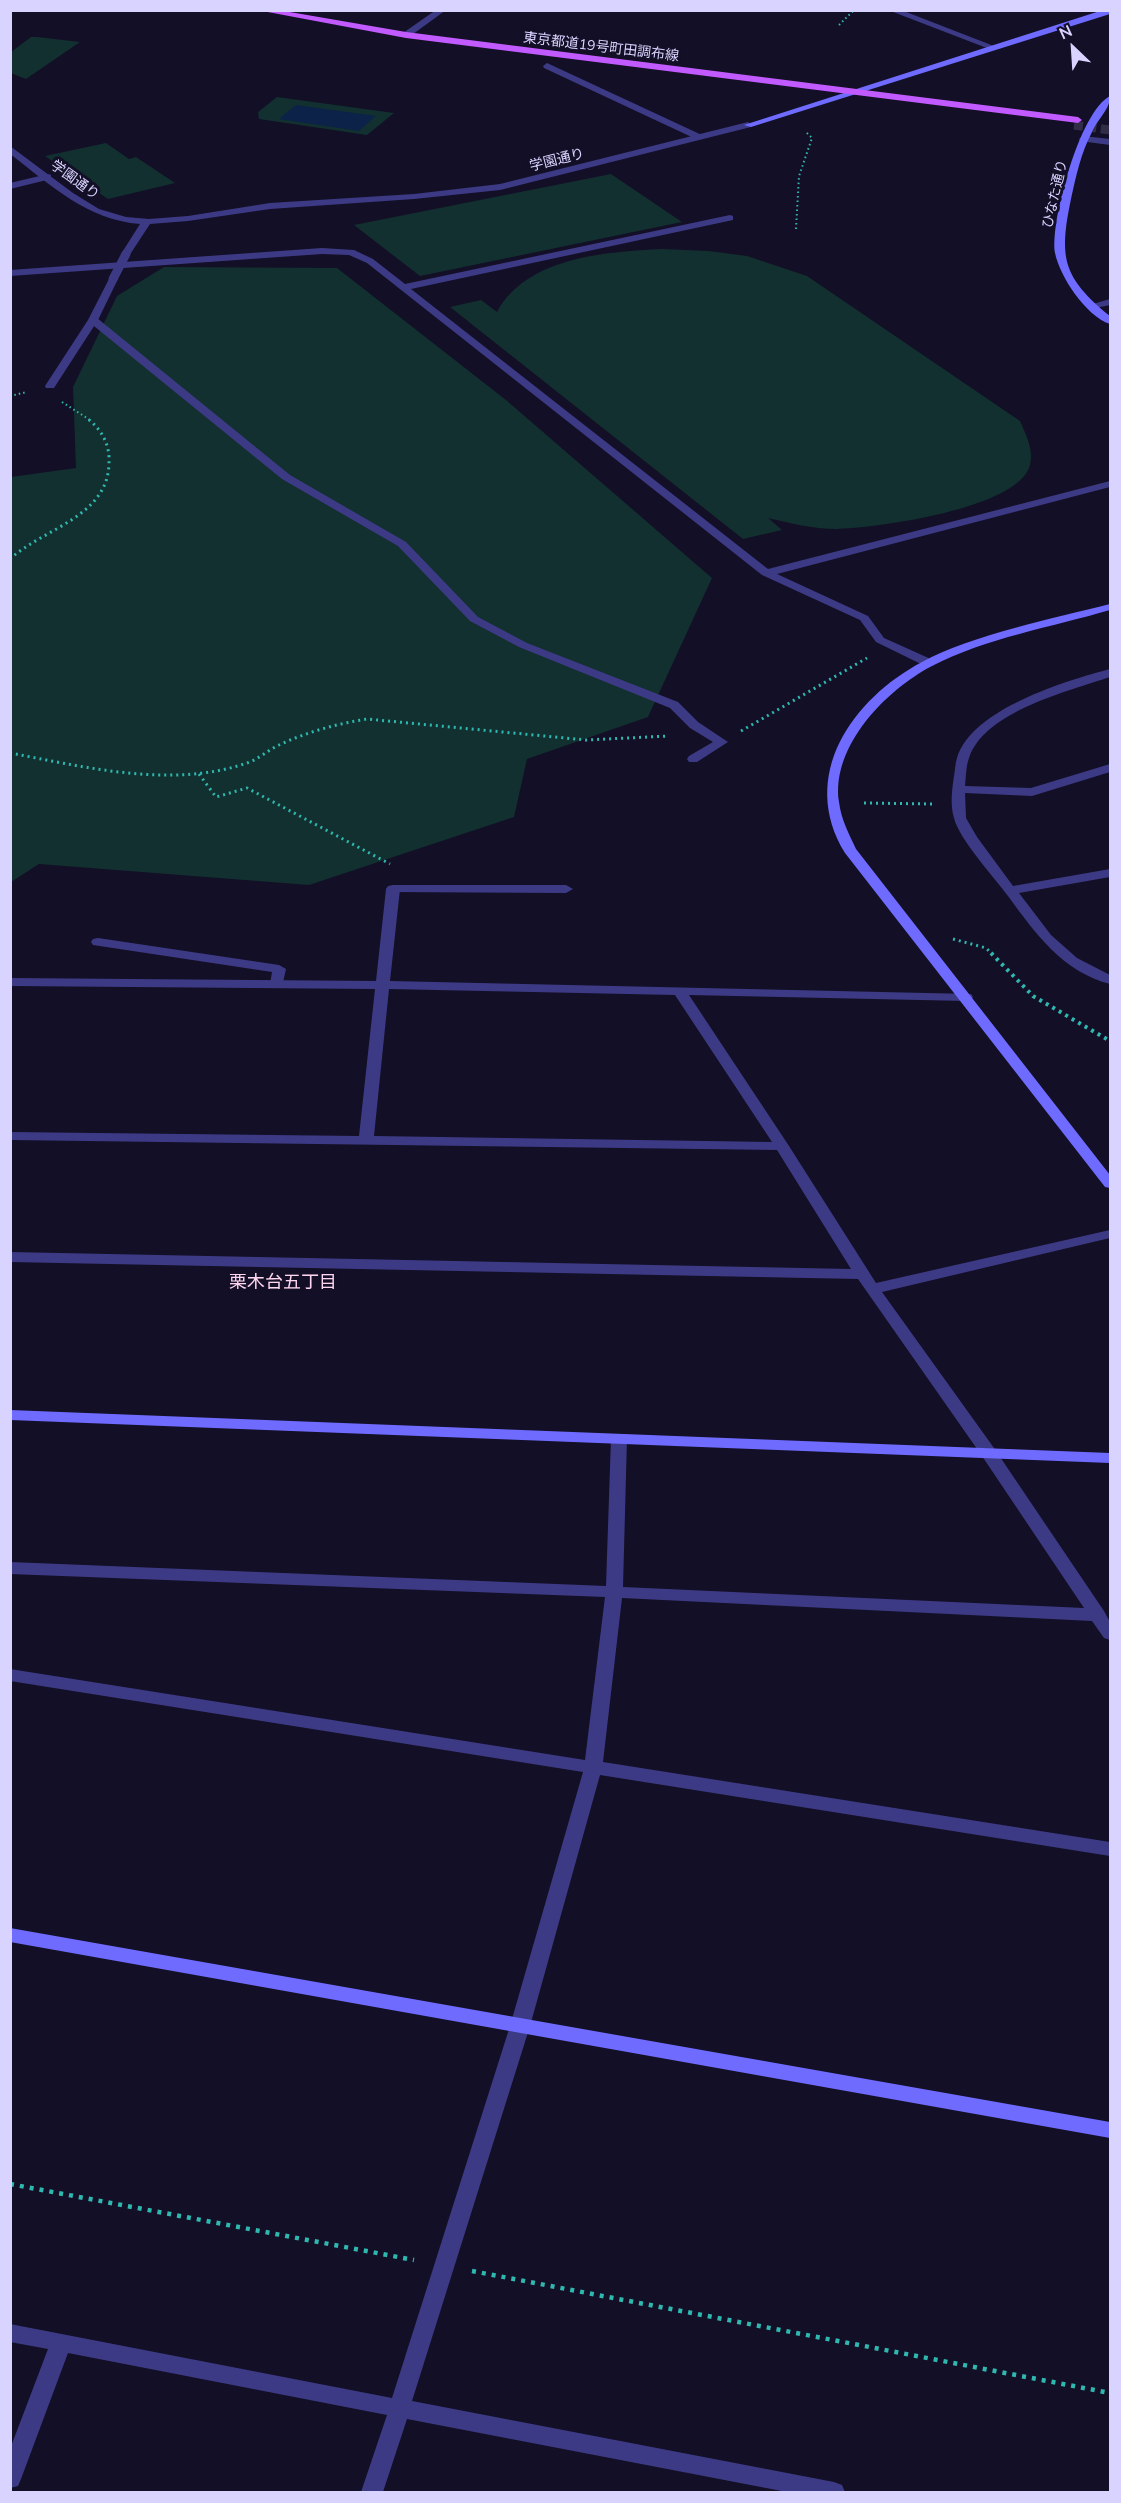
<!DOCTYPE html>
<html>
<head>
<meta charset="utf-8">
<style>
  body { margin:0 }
  #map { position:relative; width:1121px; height:2503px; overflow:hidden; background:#130f26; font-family:Mulish,sans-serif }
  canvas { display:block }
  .frame { position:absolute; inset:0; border:12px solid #d9d4ff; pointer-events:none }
  .north { position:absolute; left:1043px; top:18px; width:60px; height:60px; -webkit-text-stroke:4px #130f26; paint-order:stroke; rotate:335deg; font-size:16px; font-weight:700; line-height:24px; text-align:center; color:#d9d4ff }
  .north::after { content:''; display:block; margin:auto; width:21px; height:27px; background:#d9d4ff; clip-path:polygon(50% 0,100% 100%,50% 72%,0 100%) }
</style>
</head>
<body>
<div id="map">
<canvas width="1121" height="2503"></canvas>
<div class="frame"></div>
<div class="north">N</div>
</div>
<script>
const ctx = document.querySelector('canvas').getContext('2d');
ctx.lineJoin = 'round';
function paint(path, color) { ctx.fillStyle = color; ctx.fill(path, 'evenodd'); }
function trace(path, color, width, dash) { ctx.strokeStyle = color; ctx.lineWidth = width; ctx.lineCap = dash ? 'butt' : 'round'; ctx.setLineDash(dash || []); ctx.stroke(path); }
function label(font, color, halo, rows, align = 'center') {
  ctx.font = font + ' Mulish,"Noto Sans JP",sans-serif'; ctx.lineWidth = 6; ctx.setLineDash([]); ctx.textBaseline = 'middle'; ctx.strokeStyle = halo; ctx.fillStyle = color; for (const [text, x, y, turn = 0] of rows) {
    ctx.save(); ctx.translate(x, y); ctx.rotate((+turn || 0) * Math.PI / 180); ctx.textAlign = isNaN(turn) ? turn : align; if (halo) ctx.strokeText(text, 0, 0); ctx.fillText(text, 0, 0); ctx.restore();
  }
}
const green = new Path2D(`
  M 31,37 L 37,37 L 80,42 L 26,79 L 11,73 L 11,52 Z
  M 277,97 L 394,113 L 367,135 L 259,119 L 258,112 Z
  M 106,143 L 129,159 L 136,157 L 175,183 L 108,199 L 45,156 Z
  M 611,174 L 682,222 L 420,276 L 354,225 Z
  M 662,249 L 708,251 L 747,256 L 807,276 L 1020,421 C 1026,435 1034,450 1030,465 C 1019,509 875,528 836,529 C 813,529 790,523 768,518 L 782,530 L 743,539 L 450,307 L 481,300 L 497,312 C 527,257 605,252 662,249 Z
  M 164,267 L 337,268 L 506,400 L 712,578 L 648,717 L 527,759 L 514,817 L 309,885 L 39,864 L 11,882 L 11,477 L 76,468 L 73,387 L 117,296 Z`);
const water = new Path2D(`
  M 296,105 L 376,116 L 359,131 L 279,119 Z`);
const primaryTunnel = new Path2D(`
  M 1074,125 L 1110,130`);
const pathFar3 = new Path2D(`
  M 839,25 L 854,10
  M 796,229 L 799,176 L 812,138 L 805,131
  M 10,396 L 27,392
  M 62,402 L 90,420`);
const pathFar2 = new Path2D(`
  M 10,559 C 44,528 108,517 109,463 C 110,445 102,430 88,419
  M 741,731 L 867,658
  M 10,753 C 85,767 172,789 247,763 C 259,759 268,750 279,745 C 307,732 336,724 367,719 L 586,740 L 669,736
  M 199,774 L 216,797 L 247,788 L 390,864
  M 864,803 L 933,804
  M 953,939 L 986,948 L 992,954`);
const pathFar1 = new Path2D(`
  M 991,953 L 1033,996 L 1110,1041`);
const path = new Path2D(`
  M 10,2184 L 414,2260
  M 472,2271 L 1110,2393`);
const lane = new Path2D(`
  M 547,63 L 704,136 L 705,138 L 698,140 L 544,68 L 543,66 Z
  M 48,174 L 51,175 L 51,179 L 10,189 L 10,183 Z
  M 730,215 L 733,216 L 733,220 L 411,289 L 768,569 L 1110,481 L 1110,487 L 777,574 L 868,616 L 884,638 L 933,660 L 933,666 L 925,666 L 876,642 L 860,620 L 762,575 L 367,263 L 349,255 L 322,254 L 10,276 L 10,270 L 322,248 L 354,250 L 373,259 L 405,284 Z
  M 89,318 L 97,318 L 290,475 L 406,542 L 478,617 L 527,643 L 678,702 L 698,722 L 728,742 L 697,762 L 689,762 L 687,759 L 689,756 L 713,742 L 690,728 L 670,708 L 519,647 L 470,621 L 398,546 L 282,479 L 89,322 Z
  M 393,885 L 566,885 L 573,889 L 566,893 L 388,892 L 386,889 L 388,886 Z
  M 98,938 L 279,965 L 286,969 L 282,987 L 272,987 L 270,984 L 272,972 L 93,945 L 91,942 L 93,939 Z`);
const street = new Path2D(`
  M 436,10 L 446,10 L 409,37 L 403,37 L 403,33 Z
  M 888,10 L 901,10 L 999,48 L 992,50 Z
  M 748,122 L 752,125 L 751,127 L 500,190 L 414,199 L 270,209 L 188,221 L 150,224 L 129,256 L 126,257 L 121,254 L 140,224 C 87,220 51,185 10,154 L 10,146 L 73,193 L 99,209 L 126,217 L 149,219 L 188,216 L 270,203 L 414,194 L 500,184 Z
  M 1083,136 L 1110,139 L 1110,145 L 1080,141 L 1079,139 Z
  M 110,277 L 118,279 L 98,320 L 54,388 L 46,388 L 45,386 L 88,320 Z
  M 1110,299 L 1110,305 L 1091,309 L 1086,306 Z
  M 1110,669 L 1110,677 C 1069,691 985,711 969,758 C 966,766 966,777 965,786 L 1031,788 L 1110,764 L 1110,772 L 1032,796 L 965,793 L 966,818 L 977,837 L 1013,886 L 1110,869 L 1110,877 L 1019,893 L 1051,935 L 1077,958 L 1110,975 L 1110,984 C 1063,972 1035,933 1008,896 C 994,877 959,839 954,818 C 950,805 952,789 954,776 C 955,771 955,764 957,758 C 972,709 1065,681 1110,669 Z
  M 393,885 L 400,889 L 390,981 L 971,994 L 973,997 L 971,1000 L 966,1001 L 689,995 L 789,1146 L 876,1283 L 1110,1230 L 1110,1238 L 882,1292 L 994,1448 L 1104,1611 L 1110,1622 L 1110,1640 L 1104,1638 L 1092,1621 L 622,1598 L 603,1762 L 1110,1842 L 1110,1856 L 600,1775 L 530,2026 L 412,2401 L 834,2482 L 842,2485 L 845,2492 L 787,2492 L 407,2419 L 383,2492 L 361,2492 L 387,2415 L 68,2353 L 21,2479 L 18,2486 L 10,2488 L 10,2449 L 48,2349 L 10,2342 L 10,2324 L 392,2398 L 510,2026 L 583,1772 L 10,1681 L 10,1669 L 585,1760 L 605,1597 L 10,1574 L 10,1562 L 606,1586 L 611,1438 L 613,1434 L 625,1434 L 627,1438 L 623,1587 L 1084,1608 L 982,1456 L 858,1279 L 10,1262 L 10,1252 L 851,1269 L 777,1150 L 10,1140 L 10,1132 L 359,1136 L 375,989 L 10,986 L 10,978 L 376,981 L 386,889 ZM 389,989 L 675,995 L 772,1142 L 374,1136 Z`);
const secondary = new Path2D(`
  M 1103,10 L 1110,10 L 1110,14 L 751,127 L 744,125 Z
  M 1110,96 C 1111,108 1097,120 1092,132 C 1081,153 1076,176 1071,199 C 1059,257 1062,277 1110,316 L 1110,324 C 1086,316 1060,277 1055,253 C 1050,221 1080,111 1110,96 Z
  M 1110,604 L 1110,610 C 1052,627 986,638 932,666 C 886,690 831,746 839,802 C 841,819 849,834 856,849 L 1110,1175 L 1110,1188 L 1105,1187 L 845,853 C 798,776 852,699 922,662 C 972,635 1054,618 1110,604 Z
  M 10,1410 L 1110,1453 L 1110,1463 L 10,1420 Z
  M 10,1928 L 1110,2122 L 1110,2138 L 10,1942 Z`);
const primary = new Path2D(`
  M 257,10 L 278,10 L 406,32 L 1078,117 L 1082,120 L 1078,123 L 406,38 Z`);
const streetBridge = new Path2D(`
  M 113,279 L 126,254`);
const farStreetnames = [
  ["東京都道19号町田調布線",601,47,7],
  ["学園通り",557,160,-14],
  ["学園通り",75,180,36],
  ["ひなた通り",1055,194,-77]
];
const neighbourhoodNames = [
  ["栗木台五丁目",283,1283]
];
paint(green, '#12302f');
paint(water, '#0c2248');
trace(primaryTunnel, '#312d47', 9, [9, 4.5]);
trace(pathFar3, '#2fb8b0', 2, [1.5, 3]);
trace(pathFar2, '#2fb8b0', 3, [2, 4]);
trace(pathFar1, '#2fb8b0', 4, [3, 4.5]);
trace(path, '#2fb8b0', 4.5, [4, 6]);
paint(lane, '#3d3a85');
paint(street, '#3d3a85');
paint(secondary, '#6f6bff');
paint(primary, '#c25bff');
trace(streetBridge, '#3d3a85', 9);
label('14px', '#d9d4ff', '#130f26', farStreetnames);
label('18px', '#ffd6f0', '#130f26', neighbourhoodNames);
</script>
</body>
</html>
